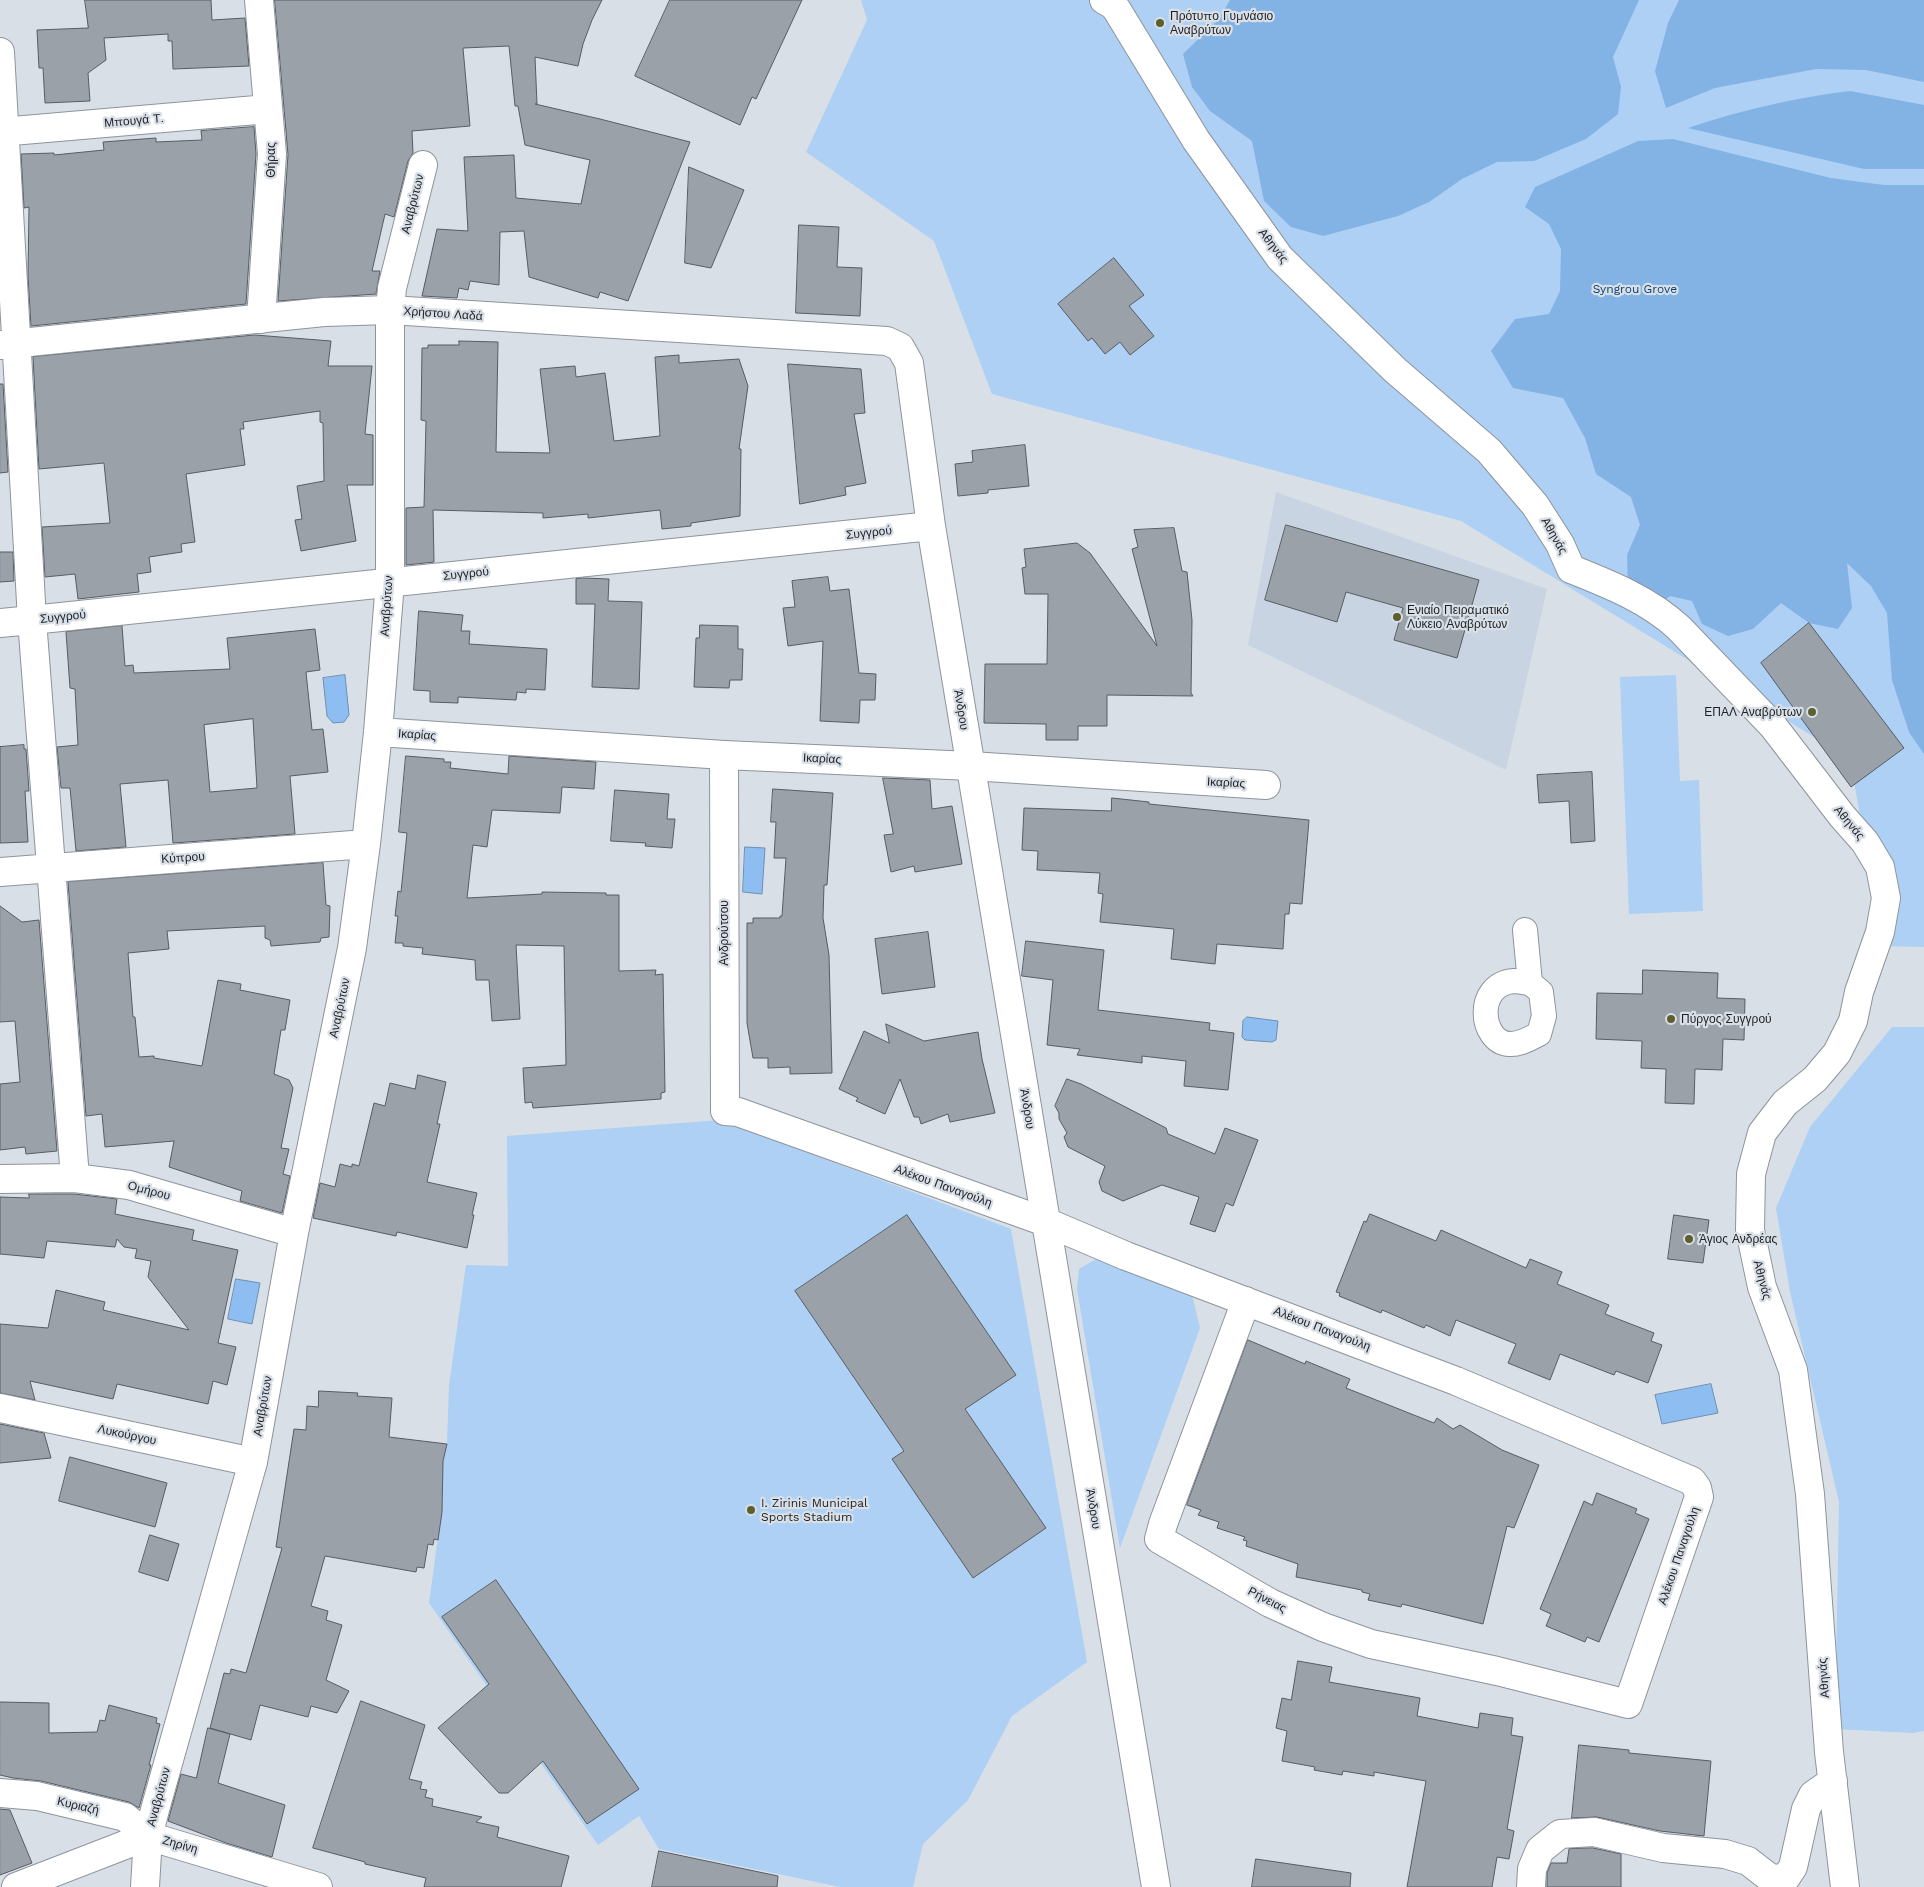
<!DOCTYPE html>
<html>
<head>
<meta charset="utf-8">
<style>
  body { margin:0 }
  canvas { display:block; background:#d8dfe7 }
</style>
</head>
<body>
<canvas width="1924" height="1887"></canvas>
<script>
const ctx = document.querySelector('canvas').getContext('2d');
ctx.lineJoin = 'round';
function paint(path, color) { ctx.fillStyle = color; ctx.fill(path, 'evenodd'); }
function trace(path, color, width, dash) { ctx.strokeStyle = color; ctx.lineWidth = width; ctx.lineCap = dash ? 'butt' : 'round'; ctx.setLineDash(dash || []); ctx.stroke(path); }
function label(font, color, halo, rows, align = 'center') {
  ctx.font = font + ' "Work Sans",sans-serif'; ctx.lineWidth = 4.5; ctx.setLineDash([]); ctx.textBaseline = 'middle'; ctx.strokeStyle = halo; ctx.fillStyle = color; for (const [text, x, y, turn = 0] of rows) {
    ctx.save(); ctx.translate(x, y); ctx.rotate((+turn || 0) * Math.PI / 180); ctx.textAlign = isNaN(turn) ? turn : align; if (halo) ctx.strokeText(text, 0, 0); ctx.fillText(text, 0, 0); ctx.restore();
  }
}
const built = new Path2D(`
  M 1276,492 L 1547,589 L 1506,770 L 1248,645 Z`);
const green = new Path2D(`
  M 861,0 L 1924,0 L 1924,947 L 1883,946 L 1850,759 L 1461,521 L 992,394 L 934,241 L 806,152 L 867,20 Z
  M 1676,675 L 1680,781 L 1699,780 L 1703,911 L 1629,914 L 1620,677 Z
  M 1892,1027 L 1924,1027 L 1924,1731 L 1914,1733 L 1835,1729 L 1839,1502 L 1790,1292 L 1776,1208 L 1810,1127 Z
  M 721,1120 L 1011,1229 L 1087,1662 L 1012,1716 L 968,1800 L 923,1844 L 913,1887 L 840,1887 L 659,1849 L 639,1816 L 598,1845 L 429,1603 L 443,1501 L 443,1461 L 447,1444 L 449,1385 L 466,1265 L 508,1266 L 507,1136 Z
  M 1096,1259 L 1191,1290 L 1200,1328 L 1120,1548 L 1077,1289 L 1079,1269 Z`);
const forest = new Path2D(`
  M 1230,0 L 1639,0 L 1613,57 L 1621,87 L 1618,114 L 1586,139 L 1534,161 L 1497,162 L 1462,179 L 1429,202 L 1398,216 L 1323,236 L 1291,227 L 1264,201 L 1252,141 L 1210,111 L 1192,87 L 1183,54 L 1219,19 Z
  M 1679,0 L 1924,0 L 1924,82 L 1866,70 L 1816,69 L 1715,88 L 1666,108 L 1655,71 L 1668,23 Z
  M 1850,91 L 1924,105 L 1924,169 L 1864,169 L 1688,128 C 1742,110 1793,98 1850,91 Z
  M 1673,139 L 1831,178 L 1884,185 L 1924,185 L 1924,754 L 1909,732 L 1892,680 L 1887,613 L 1871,586 L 1847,563 L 1852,608 L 1838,629 L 1809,623 L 1781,603 L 1753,629 L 1728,636 L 1702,624 L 1692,601 L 1670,596 L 1659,605 L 1628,591 L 1627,555 L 1640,525 L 1631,497 L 1596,474 L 1585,438 L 1563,398 L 1513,388 L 1491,351 L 1515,319 L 1549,314 L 1560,291 L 1561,249 L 1549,224 L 1525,207 L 1535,187 L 1638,141 Z`);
const water = new Path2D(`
  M 345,675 L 349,715 L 344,722 L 333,723 L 327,716 L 323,678 Z
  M 745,847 L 765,848 L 762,894 L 743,892 Z
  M 1247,1017 L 1278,1021 L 1276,1040 L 1272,1042 L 1245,1040 L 1242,1037 L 1243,1021 Z
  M 236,1279 L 260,1283 L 252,1324 L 228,1319 Z
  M 1711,1384 L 1718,1413 L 1662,1424 L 1655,1395 Z`);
const building = new Path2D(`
  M 85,0 L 211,0 L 212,20 L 245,18 L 249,66 L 173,69 L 172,41 L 168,41 L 168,34 L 104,38 L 106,60 L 88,73 L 90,101 L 45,103 L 43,68 L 39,68 L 37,30 L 88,28 Z
  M 275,0 L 602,0 L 592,20 L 583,44 L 578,66 L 535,57 L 537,104 L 535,104 L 600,119 L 690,142 L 628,301 L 600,292 L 598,298 L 529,277 L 524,231 L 500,232 L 499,285 L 470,281 L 468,290 L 459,288 L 457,298 L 422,296 L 437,229 L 468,231 L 464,157 L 514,155 L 516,198 L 581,204 L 590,160 L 525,145 L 518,106 L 515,106 L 509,46 L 463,48 L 470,126 L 412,131 L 413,153 L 408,161 L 394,217 L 385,214 L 372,271 L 380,271 L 376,294 L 278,301 L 288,155 Z
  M 670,0 L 802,0 L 756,99 L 752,97 L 740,125 L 635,76 Z
  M 254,127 L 256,154 L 246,304 L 31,326 L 28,276 L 29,207 L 24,208 L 21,154 L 54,153 L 54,155 L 104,150 L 103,142 L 156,138 L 156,142 L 202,140 L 201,131 Z
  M 689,167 L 744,190 L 711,268 L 685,263 Z
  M 799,225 L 839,227 L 837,267 L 862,268 L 860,316 L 796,313 Z
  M 1114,258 L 1144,295 L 1129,306 L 1154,336 L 1130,355 L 1120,342 L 1105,354 L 1092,338 L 1088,341 L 1058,304 Z
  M 255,335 L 331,341 L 328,366 L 372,366 L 365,434 L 373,435 L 373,485 L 347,485 L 356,541 L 301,551 L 295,520 L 302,519 L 297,486 L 324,481 L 323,423 L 320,422 L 320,411 L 243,422 L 244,429 L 240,429 L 245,465 L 186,474 L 195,542 L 181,544 L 182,552 L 149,557 L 151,572 L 137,574 L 139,592 L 78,599 L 75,574 L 45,577 L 42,527 L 110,523 L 104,463 L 39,469 L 33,357 Z
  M 459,341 L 498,342 L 496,452 L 550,453 L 540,369 L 575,366 L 576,377 L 605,373 L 614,441 L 660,436 L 655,357 L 679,355 L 679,363 L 739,359 L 748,386 L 739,449 L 741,449 L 740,516 L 691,523 L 691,526 L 662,529 L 660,510 L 588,518 L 588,514 L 543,518 L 543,513 L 433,510 L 434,562 L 406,565 L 406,508 L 424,507 L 426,421 L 421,420 L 422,348 L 428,348 L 428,345 L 459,345 Z
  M 788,364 L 861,369 L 865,413 L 854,414 L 866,483 L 845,487 L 846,495 L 800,504 Z
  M 0,384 L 3,384 L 8,472 L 0,473 Z
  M 1025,445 L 1029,486 L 988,490 L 988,493 L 958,496 L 955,464 L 973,462 L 972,451 Z
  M 1286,525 L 1479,580 L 1457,658 L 1394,640 L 1403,608 L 1346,592 L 1337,622 L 1265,600 Z
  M 1174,528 L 1182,571 L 1187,572 L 1192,620 L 1191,693 L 1193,696 L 1107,695 L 1107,726 L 1078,726 L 1078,740 L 1046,740 L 1046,724 L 984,723 L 985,664 L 1047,664 L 1048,594 L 1025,594 L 1022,568 L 1026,567 L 1024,549 L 1077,543 L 1090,553 L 1157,646 L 1132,549 L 1138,547 L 1134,530 Z
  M 0,552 L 13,552 L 14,581 L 0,582 Z
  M 828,577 L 830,591 L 849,589 L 859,673 L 876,674 L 875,700 L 860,700 L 859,723 L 820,721 L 823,641 L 788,646 L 783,608 L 795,607 L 792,581 Z
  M 583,578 L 609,579 L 608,601 L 642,602 L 639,689 L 592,687 L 595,604 L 576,604 L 576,579 Z
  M 419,611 L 463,615 L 461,631 L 470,631 L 469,644 L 547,649 L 545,690 L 526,689 L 526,693 L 517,692 L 516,700 L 458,697 L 458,703 L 430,702 L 430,691 L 414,690 Z
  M 1809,623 L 1904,748 L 1851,787 L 1761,663 Z
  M 700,625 L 738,626 L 738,649 L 743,649 L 742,680 L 730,680 L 729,688 L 694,687 L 696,638 L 699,638 Z
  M 122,626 L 125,666 L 133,665 L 134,673 L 230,669 L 227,638 L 315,629 L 320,670 L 306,672 L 312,730 L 323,729 L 328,772 L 290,776 L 295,834 L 173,843 L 168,780 L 120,784 L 126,847 L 76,851 L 70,788 L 61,788 L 57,747 L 78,745 L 75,689 L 70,688 L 66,632 ZM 253,719 L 257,788 L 210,792 L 204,725 Z
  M 24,745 L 24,749 L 26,749 L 29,791 L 25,791 L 28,842 L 0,843 L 0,747 Z
  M 406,756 L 444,759 L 444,762 L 451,762 L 450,768 L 508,774 L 509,756 L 596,762 L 594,789 L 562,787 L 560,813 L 492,810 L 487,847 L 473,845 L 467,898 L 542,894 L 542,892 L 606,893 L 606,895 L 619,895 L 619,971 L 656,970 L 655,975 L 663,974 L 665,1092 L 661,1093 L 661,1099 L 533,1108 L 532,1102 L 525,1103 L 523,1068 L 566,1065 L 564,946 L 516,945 L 520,1019 L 492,1021 L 489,980 L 476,980 L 475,960 L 422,954 L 423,948 L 403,946 L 403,943 L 395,943 L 398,916 L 395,916 L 398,891 L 401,892 L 407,833 L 399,832 Z
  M 1592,772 L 1595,841 L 1571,843 L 1569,801 L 1539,803 L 1537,775 Z
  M 883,778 L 930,780 L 932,809 L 952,806 L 962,864 L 915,872 L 914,866 L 891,872 L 884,835 L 893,834 Z
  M 773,789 L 833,793 L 827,885 L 824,885 L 823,918 L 829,955 L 832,1073 L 790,1074 L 790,1067 L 768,1068 L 768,1058 L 753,1058 L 747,1023 L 747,923 L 753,923 L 753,918 L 780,918 L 780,916 L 782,916 L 786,858 L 774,858 L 776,822 L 771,822 Z
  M 615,790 L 669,794 L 667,819 L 675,819 L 672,848 L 645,846 L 646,843 L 611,841 Z
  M 1112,798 L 1149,802 L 1149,804 L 1309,820 L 1302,904 L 1290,903 L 1289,914 L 1285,914 L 1283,949 L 1217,944 L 1215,964 L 1171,959 L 1174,929 L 1100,922 L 1103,894 L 1098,893 L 1100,873 L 1037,870 L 1038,851 L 1022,850 L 1024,808 L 1111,811 Z
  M 323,863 L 326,905 L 330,906 L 329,937 L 321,938 L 320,942 L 271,946 L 270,940 L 265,938 L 265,926 L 167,931 L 169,949 L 128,953 L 133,1017 L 135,1017 L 139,1057 L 154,1056 L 154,1058 L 202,1066 L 218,980 L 241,984 L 240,990 L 290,1000 L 285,1030 L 281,1030 L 274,1074 L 289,1080 L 293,1088 L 281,1148 L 289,1149 L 283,1174 L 290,1176 L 282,1213 L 240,1201 L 242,1191 L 169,1167 L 174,1141 L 105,1147 L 102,1114 L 86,1116 L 68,882 Z
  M 0,906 L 22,922 L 39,920 L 57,1151 L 26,1154 L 25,1147 L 0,1150 L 0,1084 L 20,1082 L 15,1021 L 0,1022 Z
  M 928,932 L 935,987 L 882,994 L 875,939 Z
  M 1026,941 L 1104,950 L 1098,1010 L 1210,1023 L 1209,1030 L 1234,1033 L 1228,1090 L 1184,1086 L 1186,1061 L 1142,1056 L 1142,1063 L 1077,1055 L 1080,1049 L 1047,1045 L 1053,980 L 1022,976 Z
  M 1643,970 L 1718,973 L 1717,998 L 1745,999 L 1744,1040 L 1723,1039 L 1722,1070 L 1695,1069 L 1694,1104 L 1665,1103 L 1666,1069 L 1641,1068 L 1642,1041 L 1596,1039 L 1597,993 L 1642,994 Z
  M 886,1024 L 924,1041 L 978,1032 L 982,1059 L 995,1113 L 950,1122 L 948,1114 L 921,1124 L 919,1117 L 914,1117 L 900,1079 L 885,1114 L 856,1101 L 858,1098 L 839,1089 L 864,1031 L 889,1043 Z
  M 418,1075 L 446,1082 L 437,1124 L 440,1124 L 427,1182 L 477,1193 L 472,1215 L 474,1215 L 467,1248 L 397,1232 L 396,1236 L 313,1218 L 320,1183 L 335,1187 L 340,1164 L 352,1167 L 352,1164 L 359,1166 L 374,1103 L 385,1106 L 390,1083 L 415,1089 Z
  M 1067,1079 L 1081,1084 L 1166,1128 L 1168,1134 L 1215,1154 L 1225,1128 L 1258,1140 L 1233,1206 L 1226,1203 L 1215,1232 L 1190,1224 L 1199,1197 L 1162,1185 L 1123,1201 L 1102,1191 L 1099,1182 L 1105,1166 L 1068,1147 L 1064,1137 L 1067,1133 L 1059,1119 L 1059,1113 L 1055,1106 Z
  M 29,1194 L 74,1194 L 117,1199 L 115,1214 L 194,1230 L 192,1240 L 238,1250 L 218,1343 L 236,1347 L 227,1385 L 213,1381 L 208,1404 L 117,1384 L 113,1399 L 30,1381 L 35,1400 L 0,1393 L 0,1324 L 48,1328 L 56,1290 L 105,1302 L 103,1310 L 189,1330 L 148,1277 L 151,1261 L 135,1258 L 137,1249 L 124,1247 L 117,1239 L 115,1247 L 47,1241 L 44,1258 L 0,1254 L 0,1197 L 29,1198 Z
  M 1370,1214 L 1436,1241 L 1441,1230 L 1526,1268 L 1530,1259 L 1562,1272 L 1557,1284 L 1609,1305 L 1605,1314 L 1654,1333 L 1651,1341 L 1662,1345 L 1648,1383 L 1616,1371 L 1614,1375 L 1560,1354 L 1550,1380 L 1508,1363 L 1516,1344 L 1456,1320 L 1450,1336 L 1426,1325 L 1424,1328 L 1387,1312 L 1382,1310 L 1381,1313 L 1339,1296 L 1340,1293 L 1336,1292 L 1364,1221 L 1366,1222 Z
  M 907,1215 L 1016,1375 L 965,1409 L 1046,1528 L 973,1578 L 892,1459 L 904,1451 L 795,1291 Z
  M 1674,1215 L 1709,1220 L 1703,1263 L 1668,1259 Z
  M 1248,1340 L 1305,1364 L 1306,1361 L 1350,1379 L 1346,1388 L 1434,1423 L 1437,1418 L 1453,1429 L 1460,1425 L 1502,1450 L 1539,1465 L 1514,1528 L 1507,1526 L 1483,1624 L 1402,1604 L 1401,1607 L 1368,1600 L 1370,1594 L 1362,1592 L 1362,1590 L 1296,1577 L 1298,1564 L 1246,1546 L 1247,1541 L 1243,1540 L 1245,1537 L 1217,1528 L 1219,1522 L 1198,1515 L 1201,1510 L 1187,1505 Z
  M 319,1391 L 358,1393 L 357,1396 L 392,1398 L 389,1437 L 447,1444 L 443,1461 L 442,1512 L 438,1540 L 434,1539 L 433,1545 L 428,1544 L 424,1568 L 417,1567 L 416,1572 L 325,1556 L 311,1606 L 328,1611 L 326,1620 L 342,1625 L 326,1680 L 349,1691 L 337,1713 L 311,1706 L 308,1717 L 260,1705 L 251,1740 L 210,1728 L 224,1673 L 230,1674 L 231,1669 L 246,1673 L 282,1548 L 276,1547 L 294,1429 L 306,1430 L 307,1406 L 318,1407 Z
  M 0,1424 L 44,1433 L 51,1458 L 0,1463 Z
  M 70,1457 L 167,1483 L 155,1527 L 59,1501 Z
  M 1597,1493 L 1637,1509 L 1635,1513 L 1649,1519 L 1599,1642 L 1587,1637 L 1585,1642 L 1546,1626 L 1551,1614 L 1540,1609 L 1584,1501 L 1592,1505 Z
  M 150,1535 L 179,1544 L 168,1581 L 139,1572 Z
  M 496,1580 L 639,1789 L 587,1824 L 543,1761 L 508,1793 L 499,1793 L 438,1728 L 489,1684 L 442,1617 Z
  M 1298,1661 L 1332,1667 L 1329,1682 L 1420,1698 L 1417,1716 L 1478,1728 L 1480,1713 L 1513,1718 L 1511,1735 L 1523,1737 L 1507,1829 L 1514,1831 L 1509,1859 L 1497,1857 L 1492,1887 L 1407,1887 L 1426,1781 L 1374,1772 L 1374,1776 L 1343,1771 L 1342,1775 L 1314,1770 L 1315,1767 L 1282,1761 L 1287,1731 L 1276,1728 L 1282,1698 L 1291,1700 Z
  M 361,1701 L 425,1725 L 409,1779 L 422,1782 L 420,1789 L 427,1790 L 425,1797 L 433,1799 L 432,1806 L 482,1817 L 476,1822 L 499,1827 L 497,1837 L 569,1856 L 561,1887 L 424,1887 L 426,1878 L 365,1864 L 365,1862 L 313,1848 Z
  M 0,1702 L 49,1703 L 49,1733 L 97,1732 L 100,1720 L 105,1721 L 109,1705 L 157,1718 L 156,1723 L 160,1724 L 149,1765 L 151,1765 L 139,1808 L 129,1802 L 41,1781 L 13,1778 L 0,1775 Z
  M 208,1728 L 230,1734 L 218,1783 L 285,1805 L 272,1857 L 226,1843 L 168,1821 L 181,1774 L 196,1778 Z
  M 1579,1745 L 1629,1750 L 1629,1753 L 1711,1761 L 1704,1836 L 1660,1831 L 1597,1817 L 1572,1818 Z
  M 0,1809 L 10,1810 L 32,1863 L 0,1875 Z
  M 1593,1848 L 1621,1854 L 1621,1887 L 1547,1887 L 1547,1873 L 1551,1863 L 1567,1863 L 1569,1849 Z
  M 659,1851 L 778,1876 L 777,1887 L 652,1887 Z
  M 1256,1859 L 1351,1873 L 1350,1887 L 1252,1887 Z`);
const pedestrian = new Path2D(`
  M 1525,930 L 1530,983 L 1541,992 L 1544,1016 L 1539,1034 C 1530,1038 1520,1045 1509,1044 C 1480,1042 1474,984 1514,981 C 1519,981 1525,983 1530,983`);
const minor = new Path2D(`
  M 259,0 L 272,154 L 261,319
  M 1104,0 L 1113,5 L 1117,10 L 1196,140 L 1280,258 L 1395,370 L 1489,451 L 1535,505 L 1560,544 L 1571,569 C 1609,584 1649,600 1679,628 L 1773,726 L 1842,816 L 1865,842 L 1880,867 L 1886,898 L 1880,932 L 1859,992 L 1853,1021 L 1837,1053 L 1815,1079 L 1785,1103 L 1762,1133 L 1751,1174 L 1750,1230 L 1762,1287 L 1793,1370 L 1810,1494 L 1829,1752 L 1845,1887
  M 0,132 L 268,109
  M 0,623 L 32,620 L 75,1178
  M 378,732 L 724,755 L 971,766 L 1266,785
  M 724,755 L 725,1111 L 738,1112 L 1046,1222 L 1126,1256 L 1456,1381 L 1692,1481 L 1697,1488 L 1699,1497 L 1628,1704 L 1497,1671 L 1371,1644 L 1323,1627 L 1270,1603 L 1159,1539 L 1163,1524 L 1246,1301
  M 0,872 L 366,844
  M 0,1179 L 75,1178 L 129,1185 L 294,1233
  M 0,1408 L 253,1462
  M 16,1887 L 148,1836
  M 145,1887 L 148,1836 L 156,1806 L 253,1462 L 294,1233 L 352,948 L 366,844 L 378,732 L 390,582 L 390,310 L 392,288 L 423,165
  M 1531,1887 L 1532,1869 L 1540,1850 L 1560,1834 L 1594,1832 L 1663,1848 L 1725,1854 L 1748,1861 L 1770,1878 L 1785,1879 L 1793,1867 L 1806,1809 L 1813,1795 L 1833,1781`);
const tertiary = new Path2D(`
  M 0,1793 L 37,1796 L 125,1817 L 148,1836 L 318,1887`);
const secondary = new Path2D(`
  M 0,52 L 32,620 L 931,526
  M 0,345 L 324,312 L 390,310 L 887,341 L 900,347 L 909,363 L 931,526 L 1156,1887`);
const markers = [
  [1160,23,5,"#5d602e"],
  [1397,617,5,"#5d602e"],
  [1812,712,5,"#5d602e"],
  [1671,1019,5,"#5d602e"],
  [1689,1239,5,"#5d602e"],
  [751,1510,5,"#5d602e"]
];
const poiNames = [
  ["Πρότυπο Γυμνάσιο",1170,16],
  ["Αναβρύτων",1170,30],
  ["Ενιαίο Πειραματικό",1407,610],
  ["Λύκειο Αναβρύτων",1407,624],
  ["ΕΠΑΛ Αναβρύτων",1802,712,"right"],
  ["Πύργος Συγγρού",1681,1019],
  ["Άγιος Ανδρέας",1699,1239],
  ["I. Zirinis Municipal",761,1503],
  ["Sports Stadium",761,1517]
];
const streetNames = [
  ["Μπουγά Τ.",134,121,-5],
  ["Θήρας",271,160,-90],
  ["Αναβρύτων",413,204,-76],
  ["Αθηνάς",1273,246,52],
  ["Χρήστου Λαδά",443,314,4],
  ["Συγγρού",869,533,-6],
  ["Αθηνάς",1554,536,60],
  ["Συγγρού",466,574,-6],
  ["Αναβρύτων",387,606,-86],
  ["Συγγρού",63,617,-6],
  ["Άνδρου",961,710,81],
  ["Ικαρίας",417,735,4],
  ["Ικαρίας",822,759,3],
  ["Ικαρίας",1226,783,3],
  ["Αθηνάς",1849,823,50],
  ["Κύπρου",183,858,-4],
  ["Ανδρούτσου",724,933,-90],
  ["Αναβρύτων",340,1008,-78],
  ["Άνδρου",1027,1109,81],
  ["Αλέκου Παναγούλη",943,1186,20],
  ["Ομήρου",149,1191,15],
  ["Αθηνάς",1762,1280,75],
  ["Αλέκου Παναγούλη",1322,1329,21],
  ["Αναβρύτων",263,1406,-80],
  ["Λυκούργου",127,1435,12],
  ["Άνδρου",1093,1509,81],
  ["Αλέκου Παναγούλη",1679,1556,-71],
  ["Ρήνειας",1267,1600,28],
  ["Αθηνάς",1824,1678,-94],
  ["Αναβρύτων",159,1797,-75],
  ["Κυριαζή",78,1806,13],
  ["Ζηρίνη",180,1845,16]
];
const parkNames = [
  ["Syngrou Grove",1635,289]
];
paint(built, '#c8d4e2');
paint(green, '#add0f4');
paint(forest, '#83b3e4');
paint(water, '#8ebef1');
trace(water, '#6c8fb3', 1);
paint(building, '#9aa1a9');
trace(building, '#575d64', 1);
trace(pedestrian, '#8d949b', 26);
trace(minor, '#8d949b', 30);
trace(tertiary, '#8d949b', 30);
trace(secondary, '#8d949b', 30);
trace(pedestrian, '#fff', 24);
trace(minor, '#fff', 28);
trace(tertiary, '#fff', 28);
trace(secondary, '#fff', 28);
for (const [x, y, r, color] of markers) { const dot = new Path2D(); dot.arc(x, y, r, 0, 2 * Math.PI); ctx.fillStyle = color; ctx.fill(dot); trace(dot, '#d8dfe7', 2); }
label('12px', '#1e2023', '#d8dfe7', poiNames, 'left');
label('12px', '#1e2023', '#d8dfe7', streetNames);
label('12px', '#0a406e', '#d8dfe7', parkNames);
</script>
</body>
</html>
